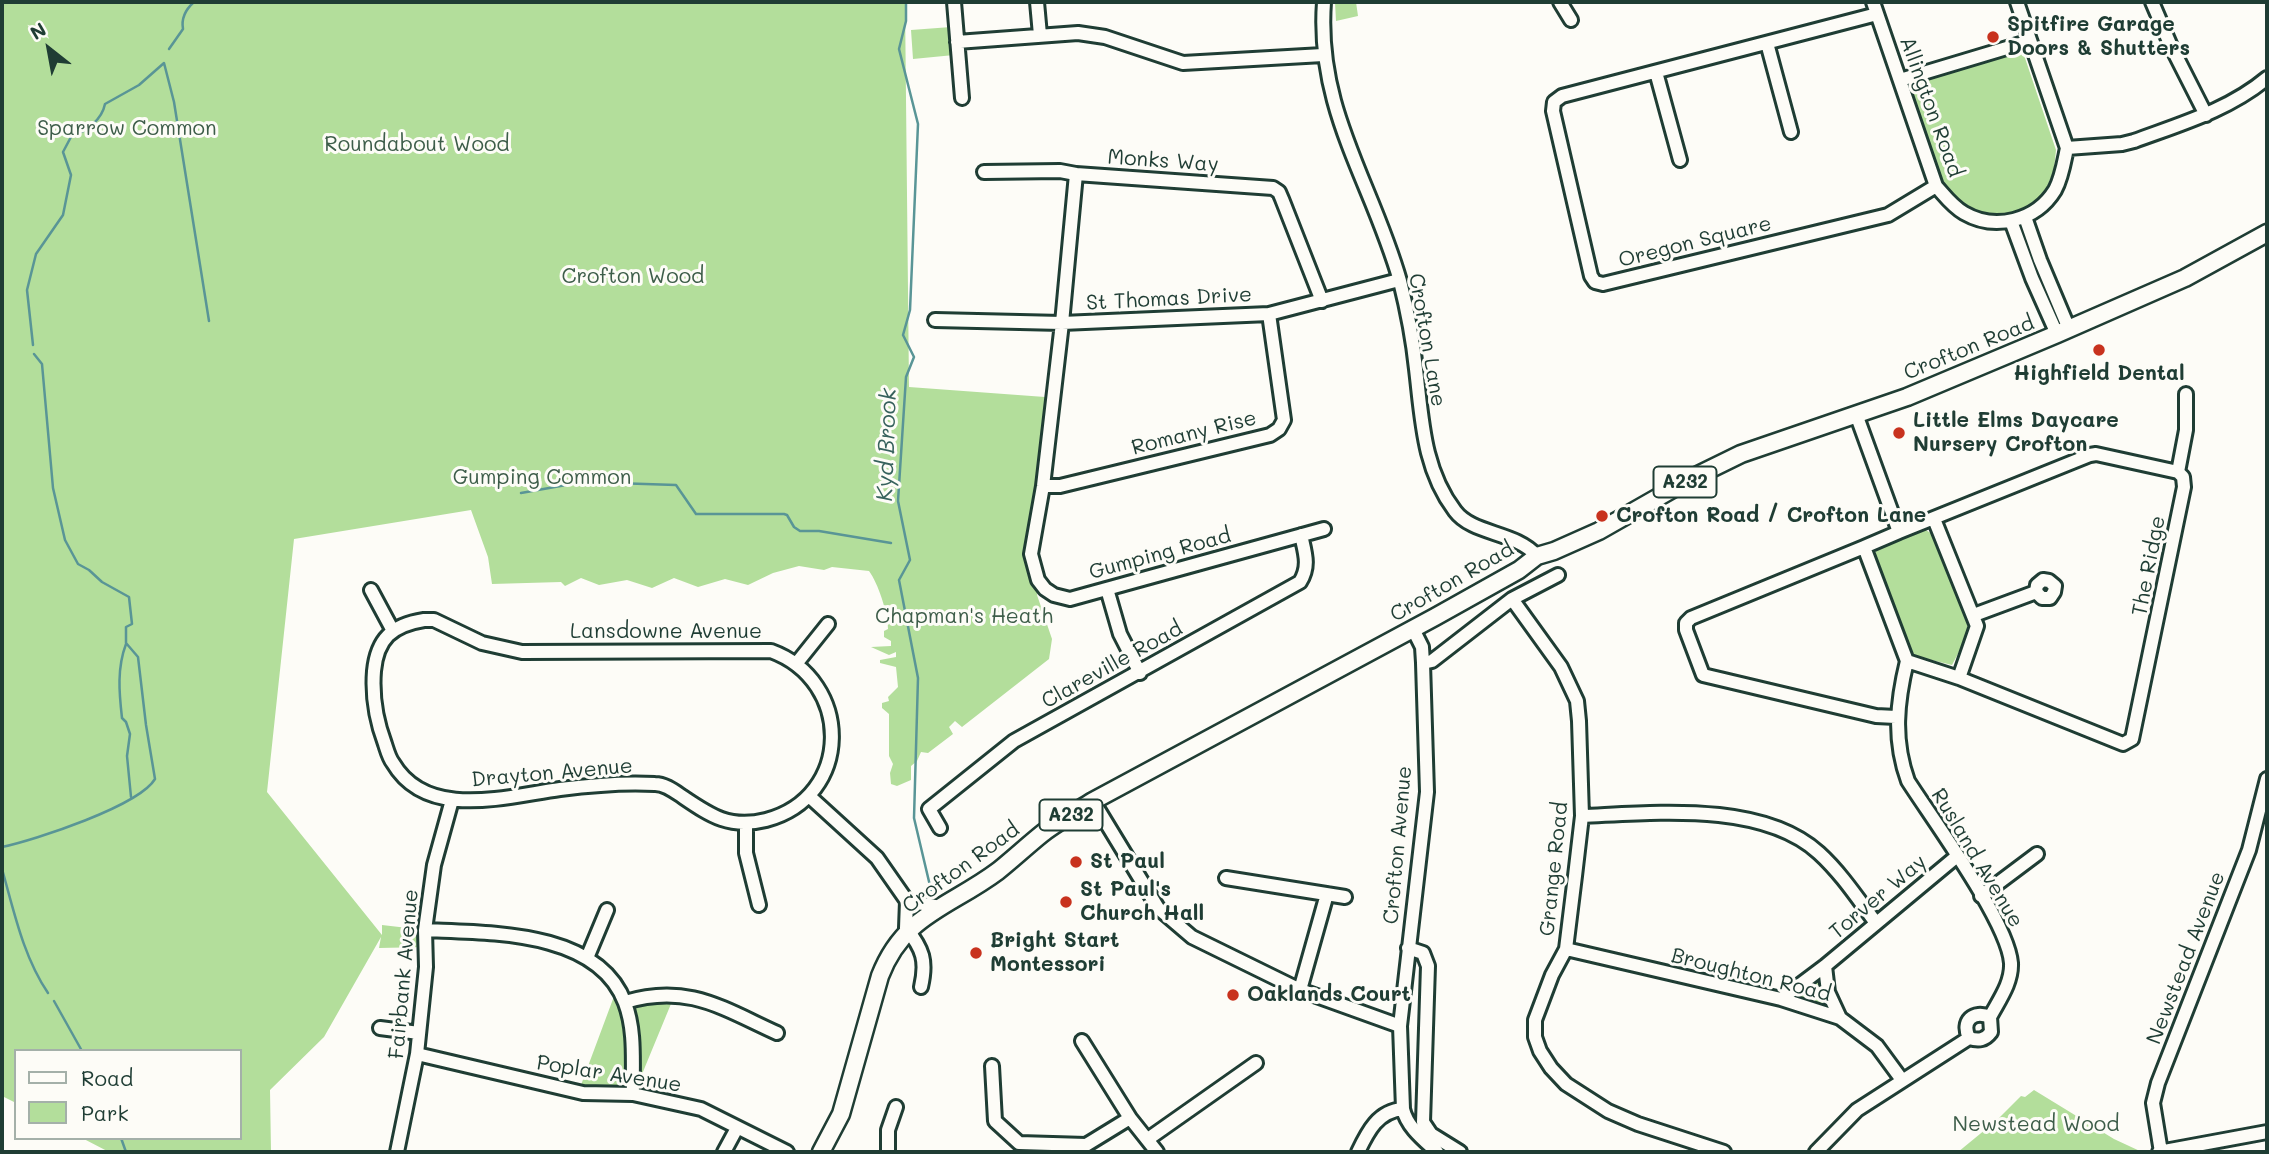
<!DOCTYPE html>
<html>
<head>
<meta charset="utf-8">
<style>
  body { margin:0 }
  #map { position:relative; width:2269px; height:1154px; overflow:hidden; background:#fdfcf7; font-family:Mali,sans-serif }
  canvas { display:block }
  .frame { position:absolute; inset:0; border:4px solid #1f3d34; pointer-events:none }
  .legend { position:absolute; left:14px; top:1049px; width:228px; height:91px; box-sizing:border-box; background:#fdfcf7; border:2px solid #a4b0a9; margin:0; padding:9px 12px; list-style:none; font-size:21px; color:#1f3d34 }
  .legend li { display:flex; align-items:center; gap:14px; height:35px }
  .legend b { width:35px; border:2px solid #a4b0a9 }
  .north { position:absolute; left:14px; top:14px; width:70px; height:70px; -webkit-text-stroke:5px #fdfcf7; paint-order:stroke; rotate:329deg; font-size:19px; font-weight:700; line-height:28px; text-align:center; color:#1f3d34 }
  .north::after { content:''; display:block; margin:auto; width:24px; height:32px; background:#1f3d34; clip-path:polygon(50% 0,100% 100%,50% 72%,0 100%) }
</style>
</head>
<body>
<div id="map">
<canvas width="2269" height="1154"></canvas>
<div class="frame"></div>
<ul class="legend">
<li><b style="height:9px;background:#fdfcf7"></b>Road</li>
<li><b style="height:19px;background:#b3de9b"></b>Park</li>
</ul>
<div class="north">N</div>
</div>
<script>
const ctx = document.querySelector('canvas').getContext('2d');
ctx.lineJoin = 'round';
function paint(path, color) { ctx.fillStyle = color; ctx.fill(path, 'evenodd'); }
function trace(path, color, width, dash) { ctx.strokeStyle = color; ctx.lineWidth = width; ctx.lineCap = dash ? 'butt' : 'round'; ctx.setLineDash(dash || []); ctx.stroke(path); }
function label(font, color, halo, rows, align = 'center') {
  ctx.font = font + ' Mali,sans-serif'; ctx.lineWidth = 6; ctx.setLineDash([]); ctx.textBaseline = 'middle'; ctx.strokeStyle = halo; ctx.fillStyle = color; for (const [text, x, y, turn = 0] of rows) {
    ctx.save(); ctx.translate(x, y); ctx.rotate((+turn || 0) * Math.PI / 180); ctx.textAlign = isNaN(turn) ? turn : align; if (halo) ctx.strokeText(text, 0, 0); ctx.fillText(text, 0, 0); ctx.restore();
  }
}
const green = new Path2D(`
  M 2,2 L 905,2 L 909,387 L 1045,397 L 1048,401 L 1043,445 L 1040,447 L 1046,454 L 1029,522 L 1032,524 L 1023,549 L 1038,587 L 1037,595 L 1052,639 L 1049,659 L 962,727 L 955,721 L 949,727 L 953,734 L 928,753 L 921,752 L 917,761 L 911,766 L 911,780 L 897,786 L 891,784 L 890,773 L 893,764 L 889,756 L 889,714 L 882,708 L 882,703 L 889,701 L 888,697 L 898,687 L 896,667 L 880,663 L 880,660 L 896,657 L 896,652 L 889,655 L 871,647 L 891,646 L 891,641 L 884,637 L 884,631 L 888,629 C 888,613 878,583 869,571 L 832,567 L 824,570 L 799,566 L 773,573 L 748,585 L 725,579 L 698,587 L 674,578 L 652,588 L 627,580 L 599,585 L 581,578 L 565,586 L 561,582 L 492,584 L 488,557 L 471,510 L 294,539 L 267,792 L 382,935 L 382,925 L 425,930 L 425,947 L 379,948 L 381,937 L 324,1037 L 270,1090 L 271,1152 L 109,1152 L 82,1138 L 240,1138 L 240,1051 L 16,1051 L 16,1103 L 2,1096 Z
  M 1335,2 L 1356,2 L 1358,16 L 1336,21 Z
  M 951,27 L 954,55 L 913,59 L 911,30 Z
  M 2017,52 L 2024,55 L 2056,150 L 2054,170 L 2047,187 L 2036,201 L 2023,211 L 1983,218 L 1964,212 L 1937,185 L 1905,89 L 1910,84 Z
  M 1926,530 L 1935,536 L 1969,620 L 1970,631 L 1952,665 L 1915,656 L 1909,647 L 1873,558 L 1877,549 Z
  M 1821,975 L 1832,1008 L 1796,995 Z
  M 616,991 L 626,1021 L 629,1089 L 581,1085 Z
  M 654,998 L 673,999 L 640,1079 L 635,1007 Z
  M 2034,1090 L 2114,1139 L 2142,1152 L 1958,1152 L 1997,1120 L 2021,1096 L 2025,1097 Z`);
const stream = new Path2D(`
  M 906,2 L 906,21 L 899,49 L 918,124 L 910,310 L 903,335 L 914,357 L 906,377 L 898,501 L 910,560 L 899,580 L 918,678 L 914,818 L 931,890
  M 169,49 L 183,29 C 181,18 185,10 194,2
  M 33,345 L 27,290 L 36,254 L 63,215 L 71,175 L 63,152 L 72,135 C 87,132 102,119 105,104 L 139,85 L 164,63 L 174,102 L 209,321
  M 521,493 L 583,482 L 676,485 L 696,514 L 784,514 L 787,515 L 794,527 L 800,531 L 819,531 L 891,543
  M 126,644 C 117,668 119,692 122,718 L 126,722 L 130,734 L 127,756 L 131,797
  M 2,847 C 35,840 139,806 155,779 L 146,725 L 138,657 L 126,643 L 126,627 L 132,624 L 129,597 L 102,582 L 89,570 L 78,564 L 65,540 L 53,488 L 42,364 L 34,354
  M 2,869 C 14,911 23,956 48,993
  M 54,1001 L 82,1051
  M 121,1138 L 126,1152`);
const minor = new Path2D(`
  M 954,2 L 962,98
  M 1037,2 L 1040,35
  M 1324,2 C 1316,110 1372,182 1400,281 C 1407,309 1413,340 1416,369 C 1422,419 1423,469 1455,511 C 1473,535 1515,531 1537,556
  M 1560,2 L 1571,20
  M 1873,2 L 1936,186 C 1945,196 1952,206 1964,213 C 1995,231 2036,221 2055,190 C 2062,177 2064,162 2067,148 L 2017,2
  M 2152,2 L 2170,44 L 2206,115
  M 1877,14 L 1562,96 L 1554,102 L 1553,111 L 1591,276 L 1595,282 L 1603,284 L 1888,215 L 1936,186
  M 957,42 L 1078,33 L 1105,37 L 1183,63 L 1323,55
  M 1767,43 L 1791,132
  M 1656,72 L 1680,160
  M 1900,80 L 2030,41
  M 2067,148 L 2122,144 L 2134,141 C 2180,124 2229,110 2267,78
  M 984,172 L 1060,171 L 1076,174
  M 2025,217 L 2040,260 L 2069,329
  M 2011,221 L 2032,278 L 2057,334
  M 1322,301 L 1282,199 L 1279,192 L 1273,188 L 1076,174 L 1062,323 L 1043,486 L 1031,554 L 1038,580 L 1045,589 L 1054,595 L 1070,599 L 1324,529
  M 935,320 L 1062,323 L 1269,314 L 1399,280
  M 1856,414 L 1899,532 L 1864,547 L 1907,661 L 1959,678 L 1977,626 L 1934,519
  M 2178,472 L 2186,430 L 2186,394
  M 1043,486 L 1060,486 L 1270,435 L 1279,429 L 1284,420 L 1269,314
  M 1899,532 L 2090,455 L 2096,454 L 2178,472 L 2183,477 L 2184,487 L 2132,739 L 2123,744 L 1959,678
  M 1864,547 L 1691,618 L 1686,623 L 1686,630 L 1703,675 L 1876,716 L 1896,717
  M 1107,589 L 1120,634 L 1140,673
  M 371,590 L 393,631
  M 1512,599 L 1561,667 L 1577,701 L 1579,721 L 1582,816 L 1575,876 L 1566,949 L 1552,975 L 1535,1020 L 1535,1037 L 1540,1051 L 1551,1068 L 1566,1084 L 1608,1111 L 1638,1124 L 1724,1152
  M 1974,615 L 2036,592 L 2037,585 L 2043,580 L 2049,581 L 2055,586 L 2054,592 L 2050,598 L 2042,598 L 2036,592
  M 424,620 L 434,620 L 482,643 L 522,652 L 771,651 C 853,681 853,797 766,820 C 730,829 711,816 683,797 C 674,791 665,784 655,784 C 623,782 591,785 560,789 C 507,796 427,821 393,763 C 389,758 387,750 385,744 C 376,720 372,696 374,671 C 377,639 392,625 424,620 Z
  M 1413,629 L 1422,647 L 1423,663 L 1427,792 L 1400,1026 L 1403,1109 C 1407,1127 1424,1140 1437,1152
  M 1907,661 C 1897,702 1893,740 1908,781 C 1933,820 2008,922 2011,963 C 2012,983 1999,1000 1990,1017
  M 1423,663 L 1432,661 L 1512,599 L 1558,575
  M 796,664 L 828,624
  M 809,796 L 877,858 L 907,901 L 940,907
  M 1093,801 L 1158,908 L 1192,937 L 1300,990 L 1400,1026
  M 1582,816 C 1653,813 1762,801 1819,853 C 1841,873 1858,899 1876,923
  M 746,823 L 746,853 L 759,905
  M 940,828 L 929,809 L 1014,741 L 1300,582 C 1310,566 1305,553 1301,535
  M 1226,878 L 1345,897
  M 1981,896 L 2037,854
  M 907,901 L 906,928 C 923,949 927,961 921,987
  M 425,930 C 489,933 598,930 625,1003 C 636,1032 632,1065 633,1094
  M 1408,948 L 1423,953 L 1428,966 L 1423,1122 L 1431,1134 L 1460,1152
  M 1566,949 L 1781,999 L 1840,1018 L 1877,1046 L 1902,1080
  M 587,958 L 607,910
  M 1825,966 L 1828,992 L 1840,1018
  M 1300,990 L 1327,894
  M 1781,999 L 1825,966 L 1956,857
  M 625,1002 C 687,983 722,1008 777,1033
  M 380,1028 L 419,1033
  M 1082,1041 L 1130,1118 L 1157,1152
  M 417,1054 L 583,1093 L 633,1094 L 701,1109 L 787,1152
  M 992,1066 L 995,1121 L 1019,1143 L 1086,1145 L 1130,1118
  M 1148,1139 L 1256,1063
  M 397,1152 L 417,1054 L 426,967 L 425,930 L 434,865 L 452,800
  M 724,1152 L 737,1128
  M 888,1152 L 888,1130 L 896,1107
  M 1358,1152 C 1368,1131 1378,1111 1403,1109
  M 1816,1152 L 1857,1110 L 1969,1038 C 1979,1041 1985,1040 1991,1032 L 1990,1017 C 1973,1010 1961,1021 1969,1038
  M 2159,1152 L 2267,1132
  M 2161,1152 L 2153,1103 L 2158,1083 L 2249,850 L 2267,779`);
const major = new Path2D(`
  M 821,1152 L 841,1114 L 880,976 C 904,914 950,907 998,871 C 1013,859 1028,845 1043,833 C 1059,821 1077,811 1093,801 L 1435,617 L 1519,570 L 1537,556 L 1554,551 L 1599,531 L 1692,478 L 1741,454 L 1907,397 L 2057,334 L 2185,278 L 2267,233`);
const markers = [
  [1993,37,7,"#c8321e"],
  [2099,350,7,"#c8321e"],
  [1899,433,7,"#c8321e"],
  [1602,516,7,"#c8321e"],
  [1076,862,7,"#c8321e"],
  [1066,902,7,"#c8321e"],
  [976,953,7,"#c8321e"],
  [1233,995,7,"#c8321e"]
];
const shields = [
  [1685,482,63],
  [1071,815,63]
];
const shieldNames = [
  ["A232",1685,482],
  ["A232",1071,815]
];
const poiNames = [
  ["Spitfire Garage",2007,25],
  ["Doors & Shutters",2007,49],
  ["Highfield Dental",2099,374,"center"],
  ["Little Elms Daycare",1913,421],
  ["Nursery Crofton",1913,445],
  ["Crofton Road / Crofton Lane",1616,516],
  ["St Paul",1090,862],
  ["St Paul's",1080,890],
  ["Church Hall",1080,914],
  ["Bright Start",990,941],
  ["Montessori",990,965],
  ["Oaklands Court",1247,995]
];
const streetNames = [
  ["Allington Road",1931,107,70],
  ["Monks Way",1163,161,4],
  ["Oregon Square",1695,242,-14],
  ["St Thomas Drive",1169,299,-3],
  ["Crofton Lane",1427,340,80],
  ["Crofton Road",1969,348,-22],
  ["Romany Rise",1194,433,-14],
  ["Gumping Road",1160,554,-15],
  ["The Ridge",2149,566,-79],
  ["Crofton Road",1452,582,-30],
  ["Lansdowne Avenue",666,632],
  ["Clareville Road",1112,665,-29],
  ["Drayton Avenue",552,773,-5],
  ["Crofton Avenue",1398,845,-85],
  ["Rusland Avenue",1977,858,59],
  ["Crofton Road",961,868,-36],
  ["Grange Road",1554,869,-84],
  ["Torver Way",1878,897,-40],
  ["Newstead Avenue",2186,958,-69],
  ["Fairbank Avenue",404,974,-85],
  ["Broughton Road",1751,975,14],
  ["Poplar Avenue",609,1074,9]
];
const parkNames = [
  ["Sparrow Common",127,129],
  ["Roundabout Wood",417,145],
  ["Crofton Wood",633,277],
  ["Gumping Common",542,478],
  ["Chapman's Heath",964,617],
  ["Newstead Wood",2036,1125]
];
const waterNames = [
  ["Kyd Brook",887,445,-88]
];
paint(green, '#b3de9b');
trace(stream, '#599596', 2.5);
trace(minor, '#1f3d34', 18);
trace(major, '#1f3d34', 21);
trace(minor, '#fdfcf7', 12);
trace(major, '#fdfcf7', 16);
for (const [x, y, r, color] of markers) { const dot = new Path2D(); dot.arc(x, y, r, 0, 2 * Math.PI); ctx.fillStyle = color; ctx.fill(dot); trace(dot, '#fdfcf7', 2.5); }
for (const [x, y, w] of shields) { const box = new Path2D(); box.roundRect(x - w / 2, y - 15.5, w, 31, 5); ctx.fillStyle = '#fdfcf7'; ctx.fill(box); trace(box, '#1f3d34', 2); }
label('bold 19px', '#1f3d34', null, shieldNames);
label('bold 21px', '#1f3d34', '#fdfcf7', poiNames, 'left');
label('21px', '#1f3d34', '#fdfcf7', streetNames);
label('21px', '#3d5d49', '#fdfcf7', parkNames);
label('italic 23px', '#37625d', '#fdfcf7', waterNames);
</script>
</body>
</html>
